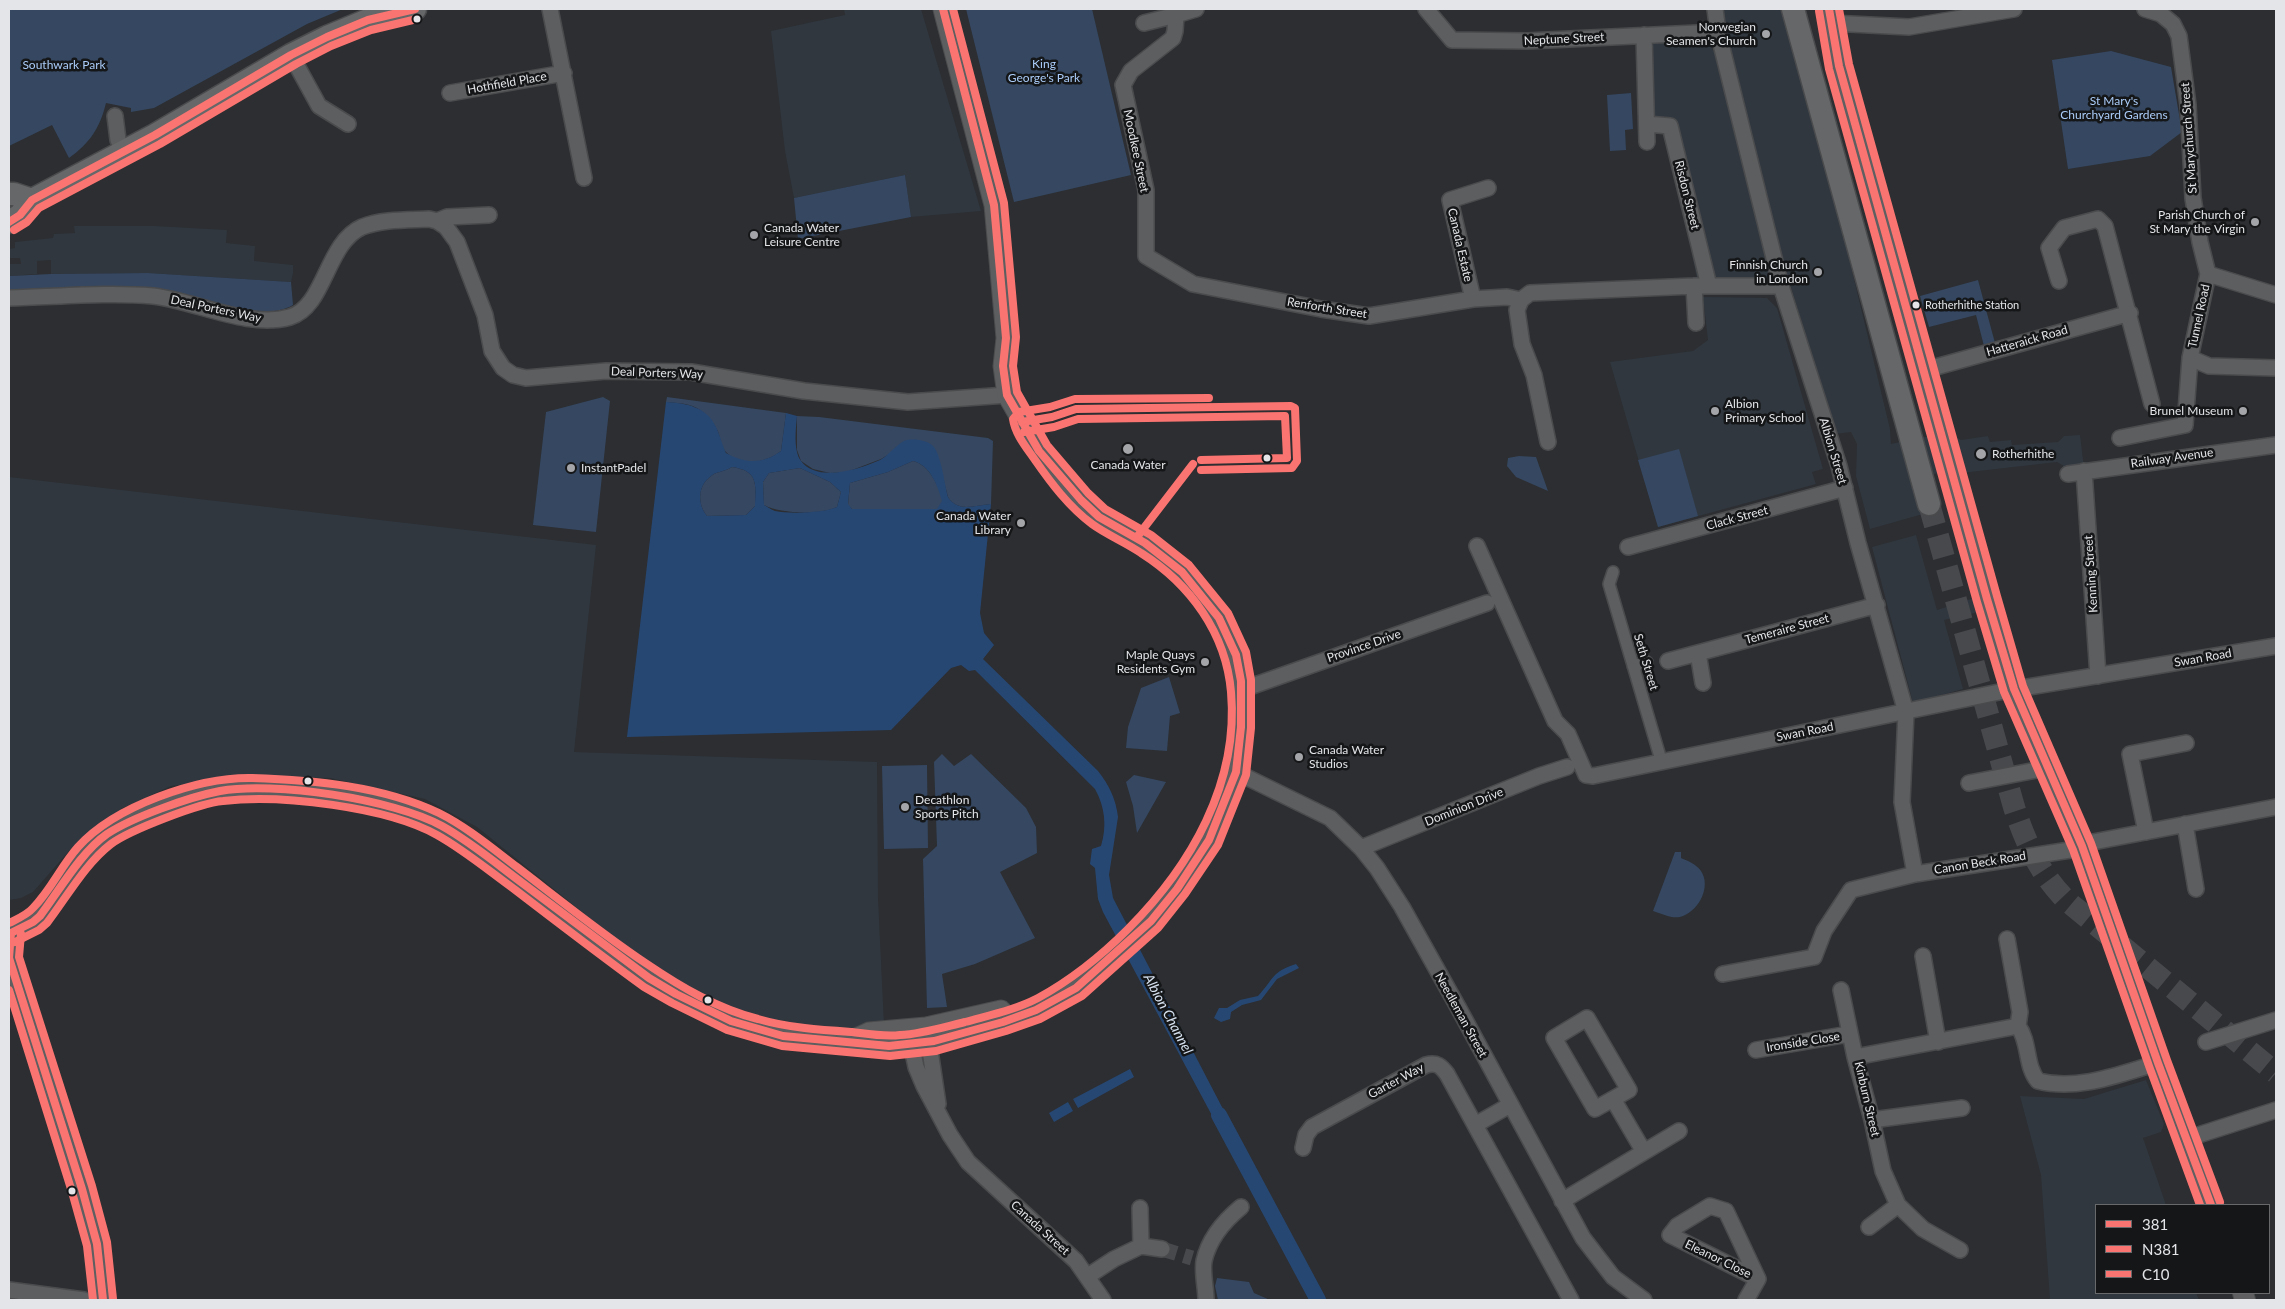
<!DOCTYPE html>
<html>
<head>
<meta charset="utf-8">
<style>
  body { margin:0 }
  #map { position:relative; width:2285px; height:1309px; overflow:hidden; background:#2c2e31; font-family:Lato,sans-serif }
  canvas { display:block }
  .frame { position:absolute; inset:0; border:10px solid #e3e5e8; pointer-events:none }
  .legend { position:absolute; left:2095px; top:1204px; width:175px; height:90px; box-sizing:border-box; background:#141617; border:1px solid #67696b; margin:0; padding:6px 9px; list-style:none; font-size:15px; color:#e3e5e8 }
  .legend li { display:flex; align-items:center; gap:10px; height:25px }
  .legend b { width:25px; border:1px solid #67696b }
</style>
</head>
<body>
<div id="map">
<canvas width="2285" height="1309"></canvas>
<div class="frame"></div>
<ul class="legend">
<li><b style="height:6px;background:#fa7571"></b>381</li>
<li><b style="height:6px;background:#fa7571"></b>N381</li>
<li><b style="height:6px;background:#fa7571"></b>C10</li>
</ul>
</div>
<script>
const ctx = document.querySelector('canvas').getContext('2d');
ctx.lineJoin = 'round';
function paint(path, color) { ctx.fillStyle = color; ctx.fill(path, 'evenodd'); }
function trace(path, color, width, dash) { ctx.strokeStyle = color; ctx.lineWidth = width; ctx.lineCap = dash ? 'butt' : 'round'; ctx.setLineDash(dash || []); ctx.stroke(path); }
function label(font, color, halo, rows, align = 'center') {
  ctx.font = font + ' Lato,sans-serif'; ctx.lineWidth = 5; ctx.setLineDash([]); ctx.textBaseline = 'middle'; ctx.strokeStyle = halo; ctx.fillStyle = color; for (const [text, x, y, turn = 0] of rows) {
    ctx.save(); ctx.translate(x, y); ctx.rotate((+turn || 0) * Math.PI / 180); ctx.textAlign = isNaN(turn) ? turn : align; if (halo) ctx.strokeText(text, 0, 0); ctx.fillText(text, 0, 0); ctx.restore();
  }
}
const built = new Path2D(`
  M 844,9 L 921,9 L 981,211 L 911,217 L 905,175 L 794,198 L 785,151 L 771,31 L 845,15 Z
  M 1722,9 L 1786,9 L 1803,66 L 1890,429 L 1891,444 L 1917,438 L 1951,434 L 1961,440 L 1988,436 L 1990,442 L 2011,440 L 2012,445 L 2058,442 L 2064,436 L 2080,435 L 2084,468 L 2069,469 L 2057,462 L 1970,472 L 1913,475 L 1923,514 L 1870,529 L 1856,476 L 1857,444 L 1851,432 L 1835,434 L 1730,84 Z
  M 1708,40 L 1716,56 L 1777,277 L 1697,279 L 1665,120 L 1651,119 L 1648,53 L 1654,41 Z
  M 74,226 L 154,226 L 227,230 L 226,243 L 255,246 L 254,261 L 293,265 L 293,273 L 291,282 L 148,273 L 51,274 L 51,260 L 37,261 L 37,274 L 9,276 L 9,264 L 21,264 L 20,258 L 9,258 L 9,249 L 15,248 L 15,242 L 53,238 L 54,234 L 75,233 Z
  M 1703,297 L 1767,298 L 1777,308 L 1823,469 L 1812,472 L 1816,484 L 1658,527 L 1610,362 L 1693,351 L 1708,340 Z
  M 9,477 L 596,545 L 574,752 L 877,762 L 878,898 L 884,1025 L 847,1031 L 769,1027 L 691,1000 L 477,827 L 425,799 L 330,778 L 246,776 L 171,786 L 121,809 L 69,851 L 33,892 L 21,898 L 9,900 Z
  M 1916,535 L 1937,610 L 1974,598 L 1979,612 L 1944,620 L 1963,689 L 1913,703 L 1872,547 Z
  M 2146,1080 L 2164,1124 L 2161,1132 L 2143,1138 L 2166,1205 L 2096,1205 L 2096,1293 L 2196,1293 L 2199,1300 L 2050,1300 L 2041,1175 L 2020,1096 L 2084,1099 Z`);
const green = new Path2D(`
  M 9,9 L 343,9 L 307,24 L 154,108 L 131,112 L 131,108 L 106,103 C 100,128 89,144 69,158 L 52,125 L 9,146 Z
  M 966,9 L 1092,9 L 1131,175 L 1014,202 Z
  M 2111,51 L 2171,67 L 2182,132 L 2150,156 L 2068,169 L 2052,60 Z
  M 1631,93 L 1633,129 L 1625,130 L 1626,150 L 1610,151 L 1607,95 Z
  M 905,175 L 911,217 L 798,239 L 794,198 Z
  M 148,273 L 291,282 L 293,305 C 262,323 204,299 170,291 C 123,281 58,289 9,290 L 9,276 L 51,274 Z
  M 1978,280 L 1995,343 L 1984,346 L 1976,315 L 1929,327 L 1920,296 Z
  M 603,397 L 610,401 L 596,532 L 533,525 L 546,412 Z
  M 667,397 L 786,413 L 781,451 C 767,462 742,468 727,453 C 720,447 721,435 716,428 C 713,422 706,414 700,410 C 691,403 677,403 666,402 Z
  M 797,416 L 819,417 L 988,438 L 993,441 L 991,504 C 975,505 958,513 948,497 L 937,455 L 891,453 L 881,459 L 847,472 L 830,473 L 813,469 L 801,461 L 797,450 Z
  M 1679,449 L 1698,516 L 1658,527 L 1638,460 Z
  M 1519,456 L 1536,457 L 1548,491 L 1516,477 L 1507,466 L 1508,458 Z
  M 913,461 C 930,465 938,486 943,500 L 938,509 L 852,509 L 848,505 L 850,483 L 888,472 Z
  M 732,467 C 758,471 756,483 755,506 L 746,515 L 707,516 C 698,505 697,487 710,477 C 716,471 725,472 732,467 Z
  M 800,468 L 830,482 L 841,492 L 837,507 C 821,515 780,514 764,505 L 763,482 L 769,473 Z
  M 1169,677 L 1180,713 L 1170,716 L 1167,751 L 1126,748 L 1128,727 L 1141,688 Z
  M 942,754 L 954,766 L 971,754 L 1026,808 L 1036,827 L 1037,853 L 1000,872 L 1035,938 L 975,964 L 942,974 L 947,1007 L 927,1008 L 923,859 L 937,846 L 934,762 Z
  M 927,765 L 928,848 L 884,849 L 882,766 Z
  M 1134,775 L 1166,782 L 1137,833 L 1133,806 L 1126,782 Z
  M 1675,852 L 1681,852 L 1681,858 C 1688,861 1696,864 1701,871 C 1711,886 1700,909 1683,916 C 1674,920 1663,914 1653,911 Z
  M 1217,1278 L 1249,1282 L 1254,1293 L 1270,1300 L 1218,1300 L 1215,1286 Z`);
const water = new Path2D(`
  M 666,402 C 686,403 707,407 716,427 C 720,435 722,445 726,453 C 745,464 763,464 781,451 L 786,413 L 797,416 C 796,428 793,450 801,461 C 817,483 860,469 880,460 C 889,455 895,446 904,441 C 912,438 927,440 933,446 C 941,454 945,486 948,497 C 958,513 975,505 991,504 L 980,613 L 984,633 L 994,645 L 983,659 L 1098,771 C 1109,785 1116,799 1118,817 L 1109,875 L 1113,898 L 1235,1132 L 1223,1136 L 1103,912 L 1098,899 L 1095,868 L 1090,864 L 1092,849 L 1101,846 C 1107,826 1105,807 1095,789 L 975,670 L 969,671 L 961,665 L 951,668 L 891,730 L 627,737 ZM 913,461 C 930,465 938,486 942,501 L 937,509 L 852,509 L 848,504 L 850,483 L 888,472 ZM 732,467 C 758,471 756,483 755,506 L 746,515 L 707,516 C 698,505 697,487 710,477 C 716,471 725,472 732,467 ZM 800,468 L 830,482 L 841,492 L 837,507 C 824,513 790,514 775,511 C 772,510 768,507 764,505 L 763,482 L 769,473 Z
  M 1296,964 L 1299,968 L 1277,979 L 1261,1000 L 1242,1005 L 1231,1012 L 1230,1019 L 1221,1022 L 1214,1018 L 1219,1008 L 1227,1008 L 1240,1000 L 1258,996 C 1274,979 1271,972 1296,964 Z
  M 1130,1069 L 1134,1077 L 1078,1108 L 1073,1099 Z
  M 1068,1102 L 1073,1111 L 1054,1122 L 1049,1113 Z`);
const canal = new Path2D(`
  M 1219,1115 L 1318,1300`);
const minorTunnel = new Path2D(`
  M 1162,1249 L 1192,1258`);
const primaryTunnel = new Path2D(`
  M 1929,504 L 2014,807 C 2026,844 2040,874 2067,901 L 2276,1073`);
const pedestrian = new Path2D(`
  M 1613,572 L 1609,584 L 1661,760
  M 1633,666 L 1647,662`);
const minor = new Path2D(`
  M 550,9 L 584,178
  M 1196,9 L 1176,15 L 1175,31 L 1173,38 L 1131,71 L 1123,85 L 1146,190 L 1146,256 L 1193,284 L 1321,309 L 1369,316 L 1473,299 L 1507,297 L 1521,300
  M 1426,9 L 1452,40 L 1527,41 L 1718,32
  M 1715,9 L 1718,32 L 1781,286 L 1839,466 L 1858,543 L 1906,712 L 1902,802 L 1915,874
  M 1144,23 L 1176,15
  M 1831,23 L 1909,27 L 2014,9
  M 1644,35 L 1647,142
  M 291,55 L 319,106 L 348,124
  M 450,93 L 564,73
  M 115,116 L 118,140 L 124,151
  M 1647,124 L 1670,126 L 1709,286
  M 437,221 L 447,217 L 489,215
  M 2208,274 L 2276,295
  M 2059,281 L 2049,248 L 2064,228 L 2098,219 L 2105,226 L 2152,404
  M 1694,286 L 1696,323
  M 9,298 C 57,297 105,292 153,296 C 196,301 248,329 290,317 C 325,307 326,243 362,227 C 382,219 408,220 429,219 L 437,221 L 446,227 L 457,242 L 485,315 L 492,351 L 503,368 L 513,375 L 526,378 L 606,371 L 691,372 L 804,391 L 908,402 L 1007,395
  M 1473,299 L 1450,200 L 1488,188
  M 2190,358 L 2209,366 L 2276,368
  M 1925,370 L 2130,313
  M 2120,438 L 2185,425 L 2190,358 L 2208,274 L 2200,242 L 2193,198 L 2188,105 L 2179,36 L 2173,24 L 2161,14 L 2145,9
  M 1548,442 L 1534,375 L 1522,344 L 1517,310 L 1521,300 L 1530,293 L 1694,286 L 1781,286
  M 2084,471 L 2098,676
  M 2068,474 L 2276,445
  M 1477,546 L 1555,721 L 1568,734 L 1586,775 L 1593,776 L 2004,691 L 2276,646
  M 1628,547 L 1845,488
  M 1698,653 L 1703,683
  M 1668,661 L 1877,605
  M 1241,690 L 1487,603
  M 1236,772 L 1330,818 L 1361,848 L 1377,868 L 1402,907 L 1459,1009 L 1583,1238 L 1613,1277 L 1644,1300
  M 1969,783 L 2047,768
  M 2185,824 L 2196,889
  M 2146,832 L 2130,754 L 2186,743
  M 1361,848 L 1539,776 L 1567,767
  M 2007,939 L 2020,1012 L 2018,1026 C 2030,1042 2025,1066 2038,1081 C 2079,1091 2119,1074 2158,1063
  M 1923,956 L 1938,1042
  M 1723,974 L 1814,957 L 1824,931 L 1851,890 L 1915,874 L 2070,850 L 2093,842 L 2276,807
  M 1841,990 L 1855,1057
  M 1587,1018 L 1629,1090 L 1595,1109 L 1554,1038 Z
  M 927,1030 L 938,1104
  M 909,1034 L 916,1067 L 924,1086 L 950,1135 L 968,1162 L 1076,1261 L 1103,1300
  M 2206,1042 L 2276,1020
  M 1756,1050 L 1849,1034
  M 1613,1099 L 1644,1152
  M 1872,1120 L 1962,1108
  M 1475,1125 L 1510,1105
  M 2186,1139 L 2276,1110
  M 1303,1148 L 1306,1135 L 1312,1127 L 1426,1065 C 1437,1062 1441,1066 1447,1074 L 1571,1300
  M 1562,1201 L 1679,1131
  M 1710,1206 L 1726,1211 L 1758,1279 L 1670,1235 L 1677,1226 Z
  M 1869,1227 L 1898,1205
  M 1141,1246 L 1162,1249
  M 1960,1250 L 1923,1229 L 1898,1205 L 1883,1171 L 1872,1120 L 1855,1057 L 2018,1026
  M 1088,1276 L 1114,1259 L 1141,1246 L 1140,1208
  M 9,1290 L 84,1300
  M 1206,1300 C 1206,1288 1202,1273 1204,1261 C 1209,1238 1224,1221 1241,1207
  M 1746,1300 L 1758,1279`);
const tertiary = new Path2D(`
  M 11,933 L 33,922 L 40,916 L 89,850 L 106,835 L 124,825 L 174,805 L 220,791 L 266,789 L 308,792 L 387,805 L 416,814 L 442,826 L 484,854 L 649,978 L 676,994 L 731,1021 L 783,1036 L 889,1046 L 934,1041 L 1003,1022 L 1036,1010 L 1076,988 L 1151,921 L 1177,889 L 1209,840 L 1236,772 L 1241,727 L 1241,681 L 1236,655 L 1219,618 L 1195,586 L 1182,572 L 1145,543 L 1099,517 L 1081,500 L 1039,451 L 1007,395 L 1003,366 L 1006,338 L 994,205 L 943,9
  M 854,1039 L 869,1032 L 926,1027 L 1001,1010`);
const secondary = new Path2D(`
  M 1829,9 L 1839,66 L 1955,478 L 1987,599 L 2014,689 L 2082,846 L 2158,1063 L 2211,1205
  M 9,931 L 11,933 L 9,958 L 82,1189 L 97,1244 L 103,1300
  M 2243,1293 L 2245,1300`);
const primary = new Path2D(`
  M 1793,9 L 1929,504
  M 9,194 L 14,194 L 32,200
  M 9,222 L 20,215 L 32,200 L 155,135 L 291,55 L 327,37 L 368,20 L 415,9`);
const bus1 = new Path2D(`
  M 1829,9 L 1839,66 L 1987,599 L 2014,689 L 2082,846 L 2158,1063 L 2211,1205
  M 9,222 L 20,215 L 32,200 L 155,135 L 291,55 L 327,37 L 368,20 L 415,9
  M 1022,422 L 1052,417 L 1076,409 L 1291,406 L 1295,408 L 1297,461 L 1292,468 L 1201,470
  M 11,933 L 33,922 L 40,916 C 59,891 81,852 107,834 C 133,817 189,797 220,791 C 274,781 393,799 442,826 C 471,842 498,865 525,885 C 566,916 608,947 649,978 L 676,994 L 731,1021 L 783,1036 L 889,1046 L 934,1041 L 1003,1022 L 1036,1010 L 1076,988 L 1151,921 L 1177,889 L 1209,840 L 1236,772 L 1241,727 L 1241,681 L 1236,655 L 1219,618 L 1182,572 L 1145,543 L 1099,517 L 1081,500 L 1039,451 L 1007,395 L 1003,366 L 1006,338 L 994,205 L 943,9
  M 11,933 L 9,958 L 82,1189 L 97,1244 L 103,1300`);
const bus2 = new Path2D(`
  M 1819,11 L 1829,69 L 1977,602 L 2004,692 L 2073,850 L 2149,1066 L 2200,1205
  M 14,230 L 27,222 L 39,208 L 160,144 L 296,64 L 331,46 L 371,30 L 417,19
  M 1024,432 L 1054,427 L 1078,419 L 1285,416 L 1287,458 L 1201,460
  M 15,942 L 39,930 L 47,923 C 67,897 85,864 111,844 C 130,830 200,803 223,801 C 280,794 387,807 437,835 C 464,850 489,871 514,889 C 557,922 600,955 644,987 L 672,1003 L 727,1030 L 782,1046 L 890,1056 L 936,1051 L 1006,1031 L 1040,1019 L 1082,996 L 1158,928 L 1185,894 L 1218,845 L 1246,775 L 1251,728 L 1251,680 L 1246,652 L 1228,613 L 1189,565 L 1151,535 L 1105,509 L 1088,493 L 1047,445 L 1017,392 L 1013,366 L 1016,337 L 1004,203 L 953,9
  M 9,990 L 72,1192 L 87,1246 L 93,1300`);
const bus3 = new Path2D(`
  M 1839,9 L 1849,64 L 1997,596 L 2023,686 L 2091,843 L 2167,1060 L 2220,1202
  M 1137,537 L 1193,464
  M 9,923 C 17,919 27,915 33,908 C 51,890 61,866 78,847 C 115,806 198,777 252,778 C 314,780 382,786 439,813 C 467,827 492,848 517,867 C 560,900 602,934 647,964 C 681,987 718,1009 758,1019 C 789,1028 821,1030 852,1032 C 868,1034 884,1037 900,1035 C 922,1034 944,1027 965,1022 C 990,1015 1015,1010 1038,998 C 1071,980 1101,956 1128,929 C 1191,866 1239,783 1231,692 C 1226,633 1190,584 1141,553 C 1125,542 1107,535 1092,524 C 1069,507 1051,483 1035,460 C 1026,447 1015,434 1013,419 L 1019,412 L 1050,407 L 1075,399 L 1209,398
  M 21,934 L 19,957 L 92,1186 L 107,1242 L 113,1299`);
const markers = [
  [417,19,4.5,"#e3e5e8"],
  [1766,34,5,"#a3a5a8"],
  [2255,222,5,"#a3a5a8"],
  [754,235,5,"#a3a5a8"],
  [1818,272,5,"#a3a5a8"],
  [1916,305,4.5,"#e3e5e8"],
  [1715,411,5,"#a3a5a8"],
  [2243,411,5,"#a3a5a8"],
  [1128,449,6,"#a3a5a8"],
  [1981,454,6,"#a3a5a8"],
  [1267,458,4.5,"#e3e5e8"],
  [571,468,5,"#a3a5a8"],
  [1021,523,5,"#a3a5a8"],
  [1205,662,5,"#a3a5a8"],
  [1299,757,5,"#a3a5a8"],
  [308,781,4.5,"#e3e5e8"],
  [905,807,5,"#a3a5a8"],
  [708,1000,4.5,"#e3e5e8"],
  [72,1191,4.5,"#e3e5e8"]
];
const busNames = [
  ["Rotherhithe Station",1925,305]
];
const poiNames = [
  ["Norwegian",1756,27],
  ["Seamen's Church",1756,41],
  ["Parish Church of",2245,215],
  ["St Mary the Virgin",2245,229],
  ["Canada Water",764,228,"left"],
  ["Leisure Centre",764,242,"left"],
  ["Finnish Church",1808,265],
  ["in London",1808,279],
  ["Albion",1725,404,"left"],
  ["Primary School",1725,418,"left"],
  ["Brunel Museum",2233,411],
  ["Rotherhithe",1992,454,"left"],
  ["Canada Water",1128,465,"center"],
  ["InstantPadel",581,468,"left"],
  ["Canada Water",1011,516],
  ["Library",1011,530],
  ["Maple Quays",1195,655],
  ["Residents Gym",1195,669],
  ["Canada Water",1309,750,"left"],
  ["Studios",1309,764,"left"],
  ["Decathlon",915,800,"left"],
  ["Sports Pitch",915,814,"left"]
];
const streetNames = [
  ["Neptune Street",1564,39,-3],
  ["Hothfield Place",507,83,-10],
  ["St Marychurch Street",2189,138,-94],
  ["Moodkee Street",1136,151,78],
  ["Risdon Street",1687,195,76],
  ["Canada Estate",1460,245,77],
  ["Renforth Street",1327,308,9],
  ["Deal Porters Way",216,309,12],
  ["Tunnel Road",2199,316,-78],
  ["Hatteraick Road",2027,341,-16],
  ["Deal Porters Way",657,373,2],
  ["Albion Street",1833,451,73],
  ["Railway Avenue",2172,458,-8],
  ["Clack Street",1737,518,-15],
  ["Kenning Street",2091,574,-94],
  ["Temeraire Street",1787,629,-15],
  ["Province Drive",1364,646,-19],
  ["Swan Road",2203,658,-10],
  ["Seth Street",1646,662,73],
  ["Swan Road",1805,732,-11],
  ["Dominion Drive",1464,807,-22],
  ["Canon Beck Road",1980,863,-9],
  ["Needleman Street",1461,1015,61],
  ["Ironside Close",1803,1042,-9],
  ["Garter Way",1396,1081,-28],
  ["Kinburn Street",1867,1099,77],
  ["Canada Street",1040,1228,42],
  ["Eleanor Close",1718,1259,26]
];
const parkNames = [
  ["King",1044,64],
  ["George's Park",1044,78],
  ["Southwark Park",64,65],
  ["St Mary's",2114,101],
  ["Churchyard Gardens",2114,115]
];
const waterNames = [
  ["Albion Channel",1168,1014,62]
];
paint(built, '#30373f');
paint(green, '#354761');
paint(water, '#274773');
trace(canal, '#274773', 16);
trace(minorTunnel, '#47494c', 15, [15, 8]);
trace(primaryTunnel, '#47494c', 22, [22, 11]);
trace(pedestrian, '#4a4b4d', 14);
trace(minor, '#4a4b4d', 18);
trace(tertiary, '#4a4b4d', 21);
trace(secondary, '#4a4b4d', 22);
trace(primary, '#4a4b4d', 25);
trace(pedestrian, '#5d5e5f', 11);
trace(minor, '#5d5e5f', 15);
trace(tertiary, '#5d5e5f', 19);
trace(secondary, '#5f5f61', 20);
trace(primary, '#666768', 22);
trace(bus1, '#fa7571', 8);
trace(bus2, '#fa7571', 8);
trace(bus3, '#fa7571', 8);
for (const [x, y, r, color] of markers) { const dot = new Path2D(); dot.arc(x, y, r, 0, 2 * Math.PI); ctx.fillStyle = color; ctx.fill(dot); trace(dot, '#141617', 2); }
label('11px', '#e3e5e8', '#141617', busNames, 'left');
label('12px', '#e3e5e8', '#141617', poiNames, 'right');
label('12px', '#e3e5e8', '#141617', streetNames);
label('12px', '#abccf9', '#141617', parkNames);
label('italic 14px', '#d7e2f1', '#141617', waterNames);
</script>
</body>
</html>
